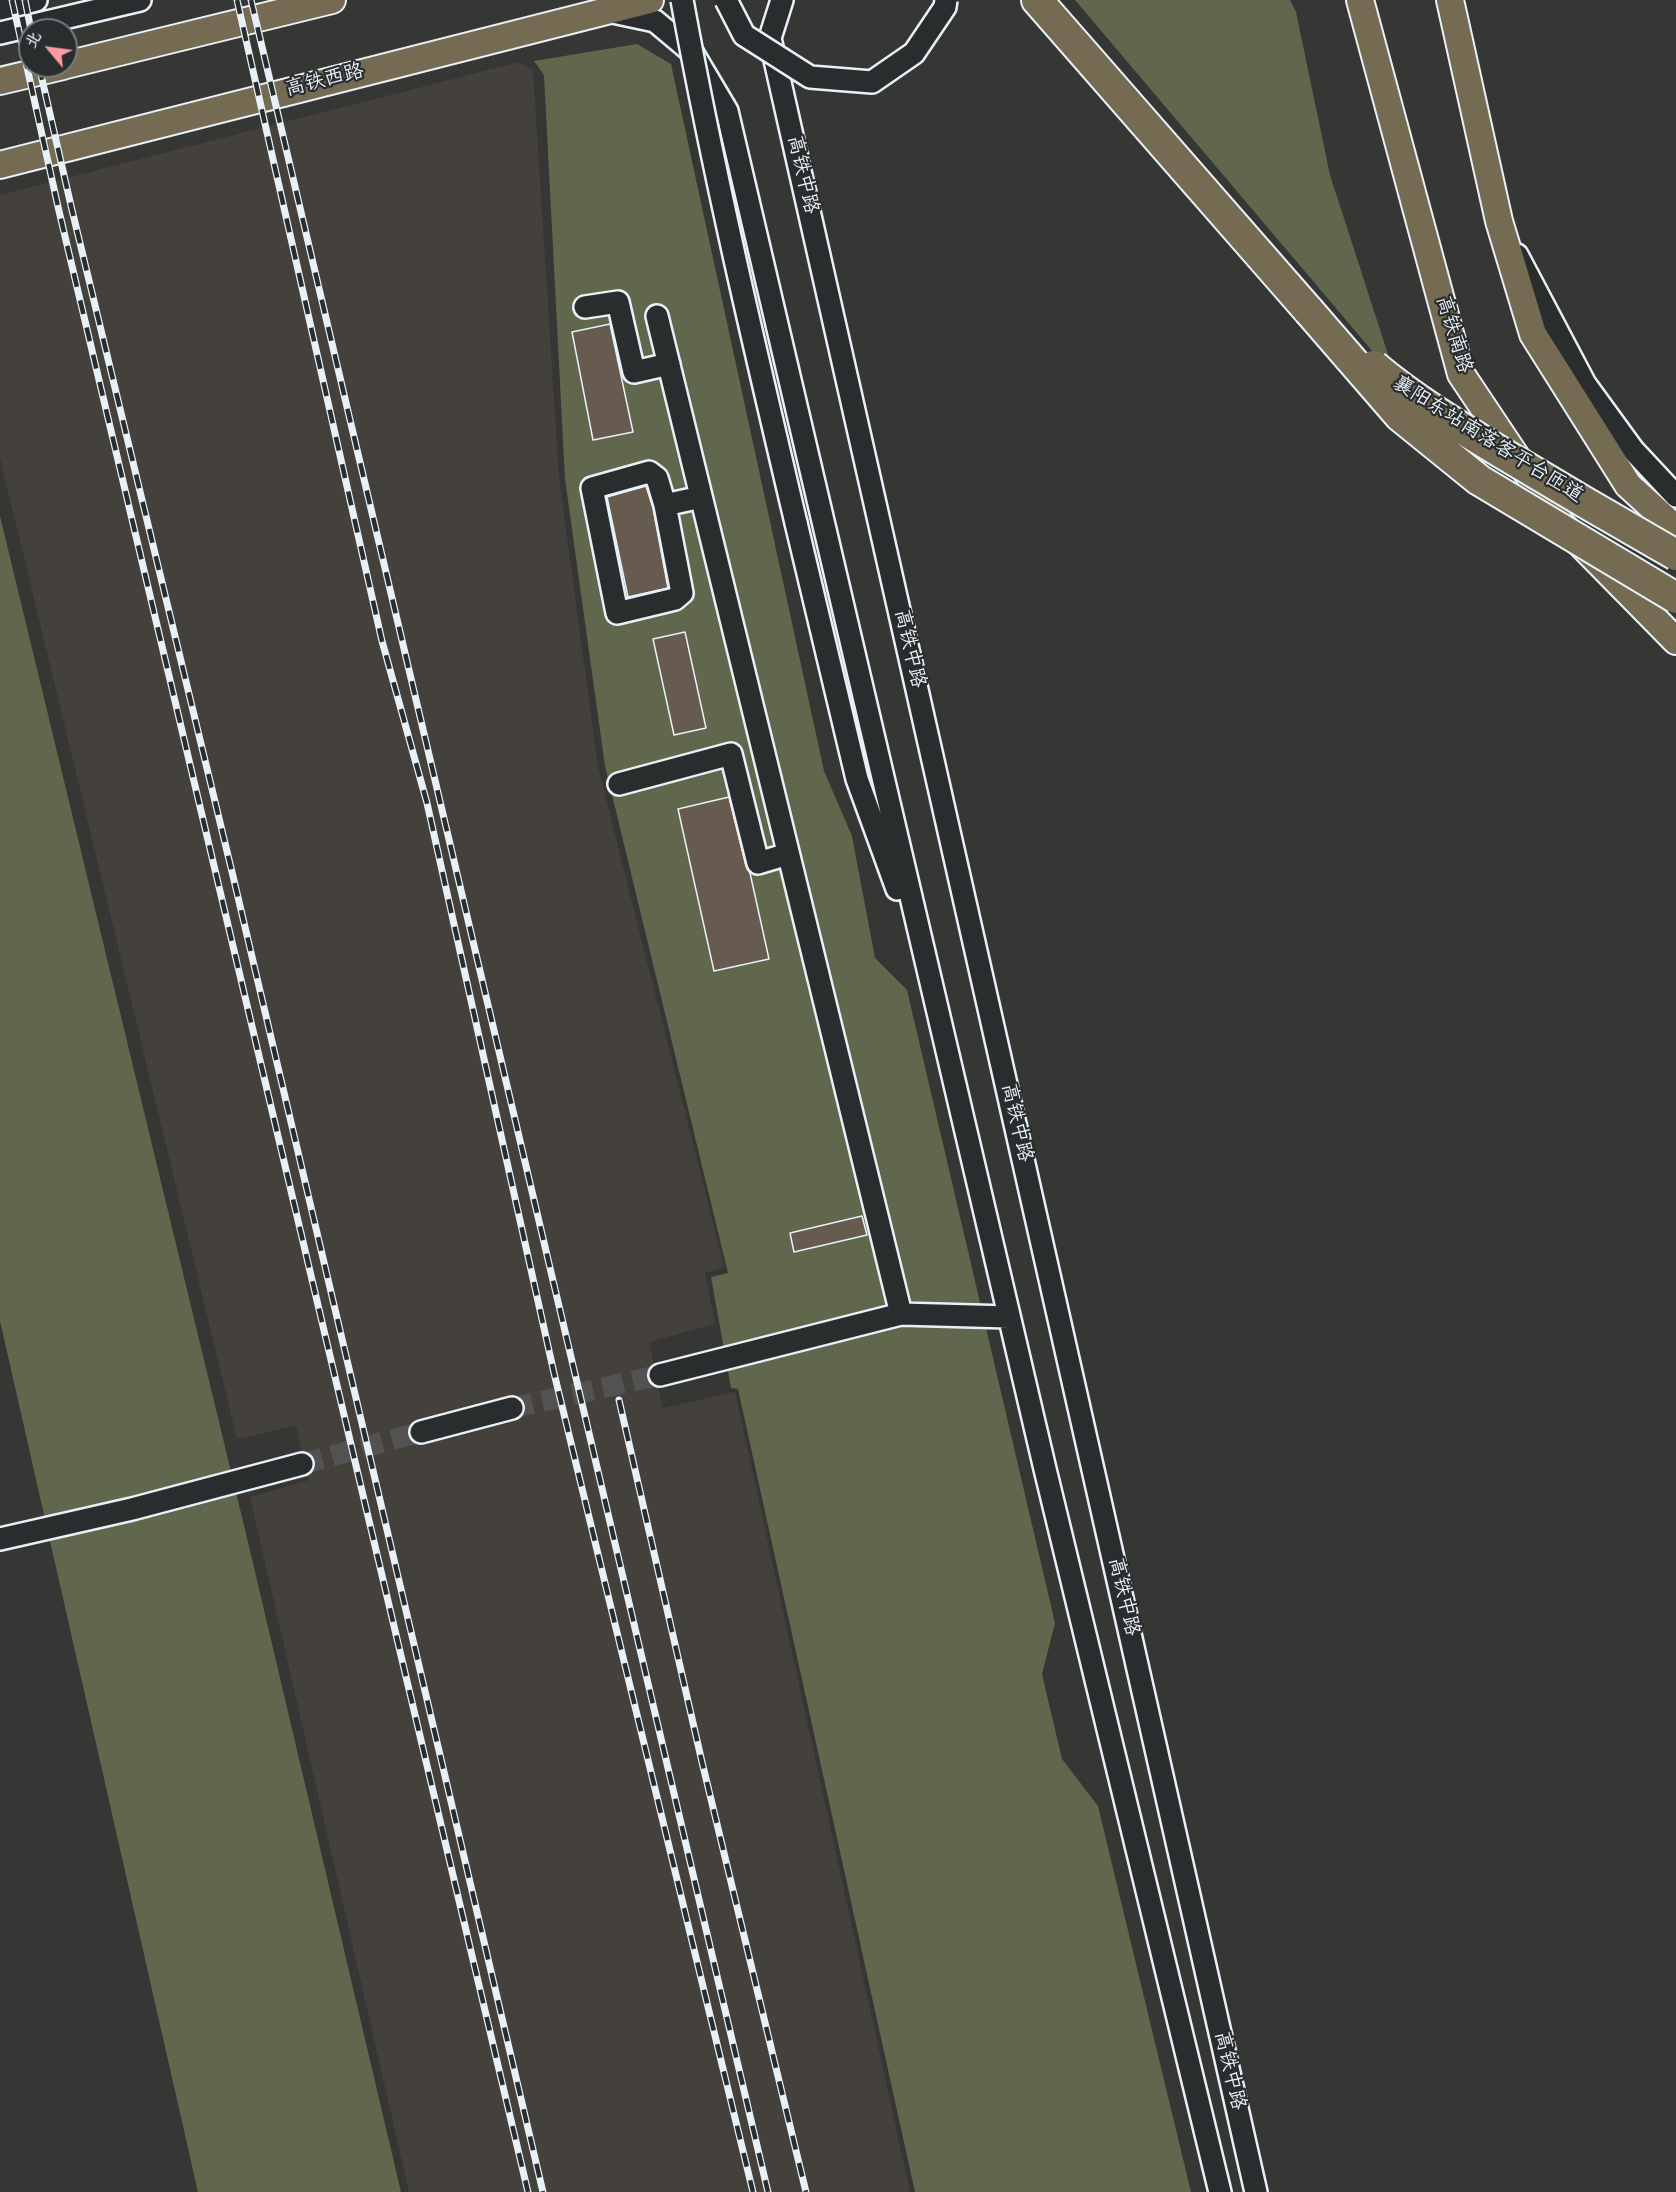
<!DOCTYPE html>
<html>
<head>
<meta charset="utf-8">
<style>
  body { margin:0 }
  #map { position:relative; width:1676px; height:2192px; overflow:hidden; background:#363634; font-family:Kalam,"LXGW WenKai TC",sans-serif }
  canvas { display:block }
  .north { position:absolute; left:18px; top:18px; width:60px; height:60px; box-sizing:border-box; background:#2a2d2e; border:2px solid #767b7f; border-radius:50%; rotate:299deg; font-size:16px; font-weight:700; line-height:24px; text-align:center; color:#e8f1f8 }
  .north::after { content:''; display:block; margin:auto; width:21px; height:27px; background:#ff9aa2; clip-path:polygon(50% 0,100% 100%,50% 72%,0 100%) }
</style>
</head>
<body>
<div id="map">
<canvas width="1676" height="2192"></canvas>
<div class="north">北</div>
</div>
<script>
const ctx = document.querySelector('canvas').getContext('2d');
ctx.lineJoin = 'round';
function paint(path, color) { ctx.fillStyle = color; ctx.fill(path, 'evenodd'); }
function trace(path, color, width, dash) { ctx.strokeStyle = color; ctx.lineWidth = width; ctx.lineCap = dash ? 'butt' : 'round'; ctx.setLineDash(dash || []); ctx.stroke(path); }
function label(font, color, halo, rows, align = 'center') {
  ctx.font = font + ' Kalam,"LXGW WenKai TC",sans-serif'; ctx.lineWidth = 4.5; ctx.setLineDash([]); ctx.textBaseline = 'middle'; ctx.strokeStyle = halo; ctx.fillStyle = color; for (const [text, x, y, turn = 0] of rows) {
    ctx.save(); ctx.translate(x, y); ctx.rotate((+turn || 0) * Math.PI / 180); ctx.textAlign = isNaN(turn) ? turn : align; if (halo) ctx.strokeText(text, 0, 0); ctx.fillText(text, 0, 0); ctx.restore();
  }
}
const built = new Path2D(`
  M 519,62 L 533,70 L 559,478 L 598,767 L 724,1267 L 705,1273 L 715,1324 L 649,1342 L 663,1408 L 735,1392 L 910,2192 L 409,2192 L 250,1497 L 309,1480 L 296,1426 L 237,1439 L 0,458 L 0,195 Z`);
const green = new Path2D(`
  M 1075,0 L 1290,0 L 1296,12 L 1330,175 L 1396,379 Z
  M 637,44 L 671,64 L 824,771 L 852,836 L 875,958 L 907,990 L 1055,1623 L 1042,1674 L 1062,1759 L 1098,1806 L 1191,2192 L 915,2192 L 738,1389 L 731,1388 L 711,1277 L 728,1273 L 605,766 L 565,479 L 544,75 L 534,61 Z
  M 0,516 L 248,1542 L 401,2192 L 198,2192 L 0,1321 Z`);
const building = new Path2D(`
  M 610,324 L 633,432 L 593,440 L 572,332 Z
  M 646,486 L 653,508 L 668,588 L 628,597 L 607,497 Z
  M 685,632 L 706,728 L 674,735 L 653,639 Z
  M 729,797 L 746,866 L 750,873 L 769,959 L 714,971 L 678,809 Z
  M 862,1216 L 867,1235 L 794,1252 L 790,1233 Z`);
const minorTunnel = new Path2D(`
  M 512,1408 L 660,1375
  M 302,1464 L 421,1432`);
const minor = new Path2D(`
  M 782,0 L 770,38 L 1256,2192
  M 0,9 L 36,0
  M 608,11 L 655,21 L 692,52 L 727,111 L 1045,1469 L 1220,2192
  M 0,33 L 140,0
  M 1517,255 L 1585,384 L 1633,450 L 1676,496
  M 585,307 L 618,302 L 634,372 L 669,364
  M 657,316 L 901,1314
  M 665,505 L 682,593 L 675,599 L 617,613 L 592,488 L 649,472 L 657,478 L 665,505 L 701,497
  M 796,523 L 857,779 L 897,889
  M 619,784 L 731,754 L 758,863 L 788,854
  M 660,1375 L 901,1314 L 1009,1317
  M 421,1432 L 512,1408
  M 0,1539 L 132,1509 L 302,1464`);
const major = new Path2D(`
  M 1360,0 L 1461,374 L 1561,524 L 1676,641
  M 1450,0 L 1499,221 L 1533,334 L 1628,485 L 1676,529
  M 66,65 L 332,0
  M 0,81 L 63,66
  M 0,165 L 650,0`);
const highway = new Path2D(`
  M 1037,0 L 1309,311`);
const rail = new Path2D(`
  M 12,0 L 59,211 L 528,2192
  M 25,0 L 31,30
  M 237,0 L 382,641 L 427,803 L 554,1373 L 753,2192
  M 251,0 L 768,2192
  M 39,66 L 72,210 L 233,876 L 543,2192
  M 619,1400 L 702,1762 L 806,2192`);
const minorBridge = new Path2D(`
  M 682,0 C 714,176 755,349 796,523
  M 726,0 L 744,35 L 810,77 L 872,82 L 914,53 L 945,7 L 946,0`);
const highwayBridge = new Path2D(`
  M 1309,311 L 1400,416 L 1479,480 L 1676,598
  M 1374,366 C 1413,399 1458,426 1502,453 C 1560,488 1618,522 1676,555`);
const streetNames = [
  ["高铁西路",325,82,-14],
  ["高铁中路",801,175,77],
  ["高铁南路",1452,335,73],
  ["襄阳东站南落客平台匝道",1487,441,32],
  ["高铁中路",908,649,77],
  ["高铁中路",1015,1123,77],
  ["高铁中路",1122,1597,77],
  ["高铁中路",1228,2071,77]
];
paint(built, '#44413c');
paint(green, '#60674d');
paint(building, '#665b4e');
trace(building, '#e8f1f8', 1.5);
trace(minorTunnel, '#515251', 21, [21, 10]);
trace(minor, '#e8f1f8', 26);
trace(major, '#e8f1f8', 30);
trace(highway, '#e8f1f8', 34);
trace(minor, '#2a2d2e', 21);
trace(major, '#756b52', 26);
trace(highway, '#756b52', 30);
trace(rail, '#e8f1f8', 7);
trace(rail, '#2a2d2e', 4.5, [14]);
trace(minorBridge, '#e8f1f8', 26, []);
trace(highwayBridge, '#e8f1f8', 34, []);
trace(minorBridge, '#2a2d2e', 21);
trace(highwayBridge, '#756b52', 30);
label('20px', '#e8f1f8', '#2a2d2e', streetNames);
</script>
</body>
</html>
